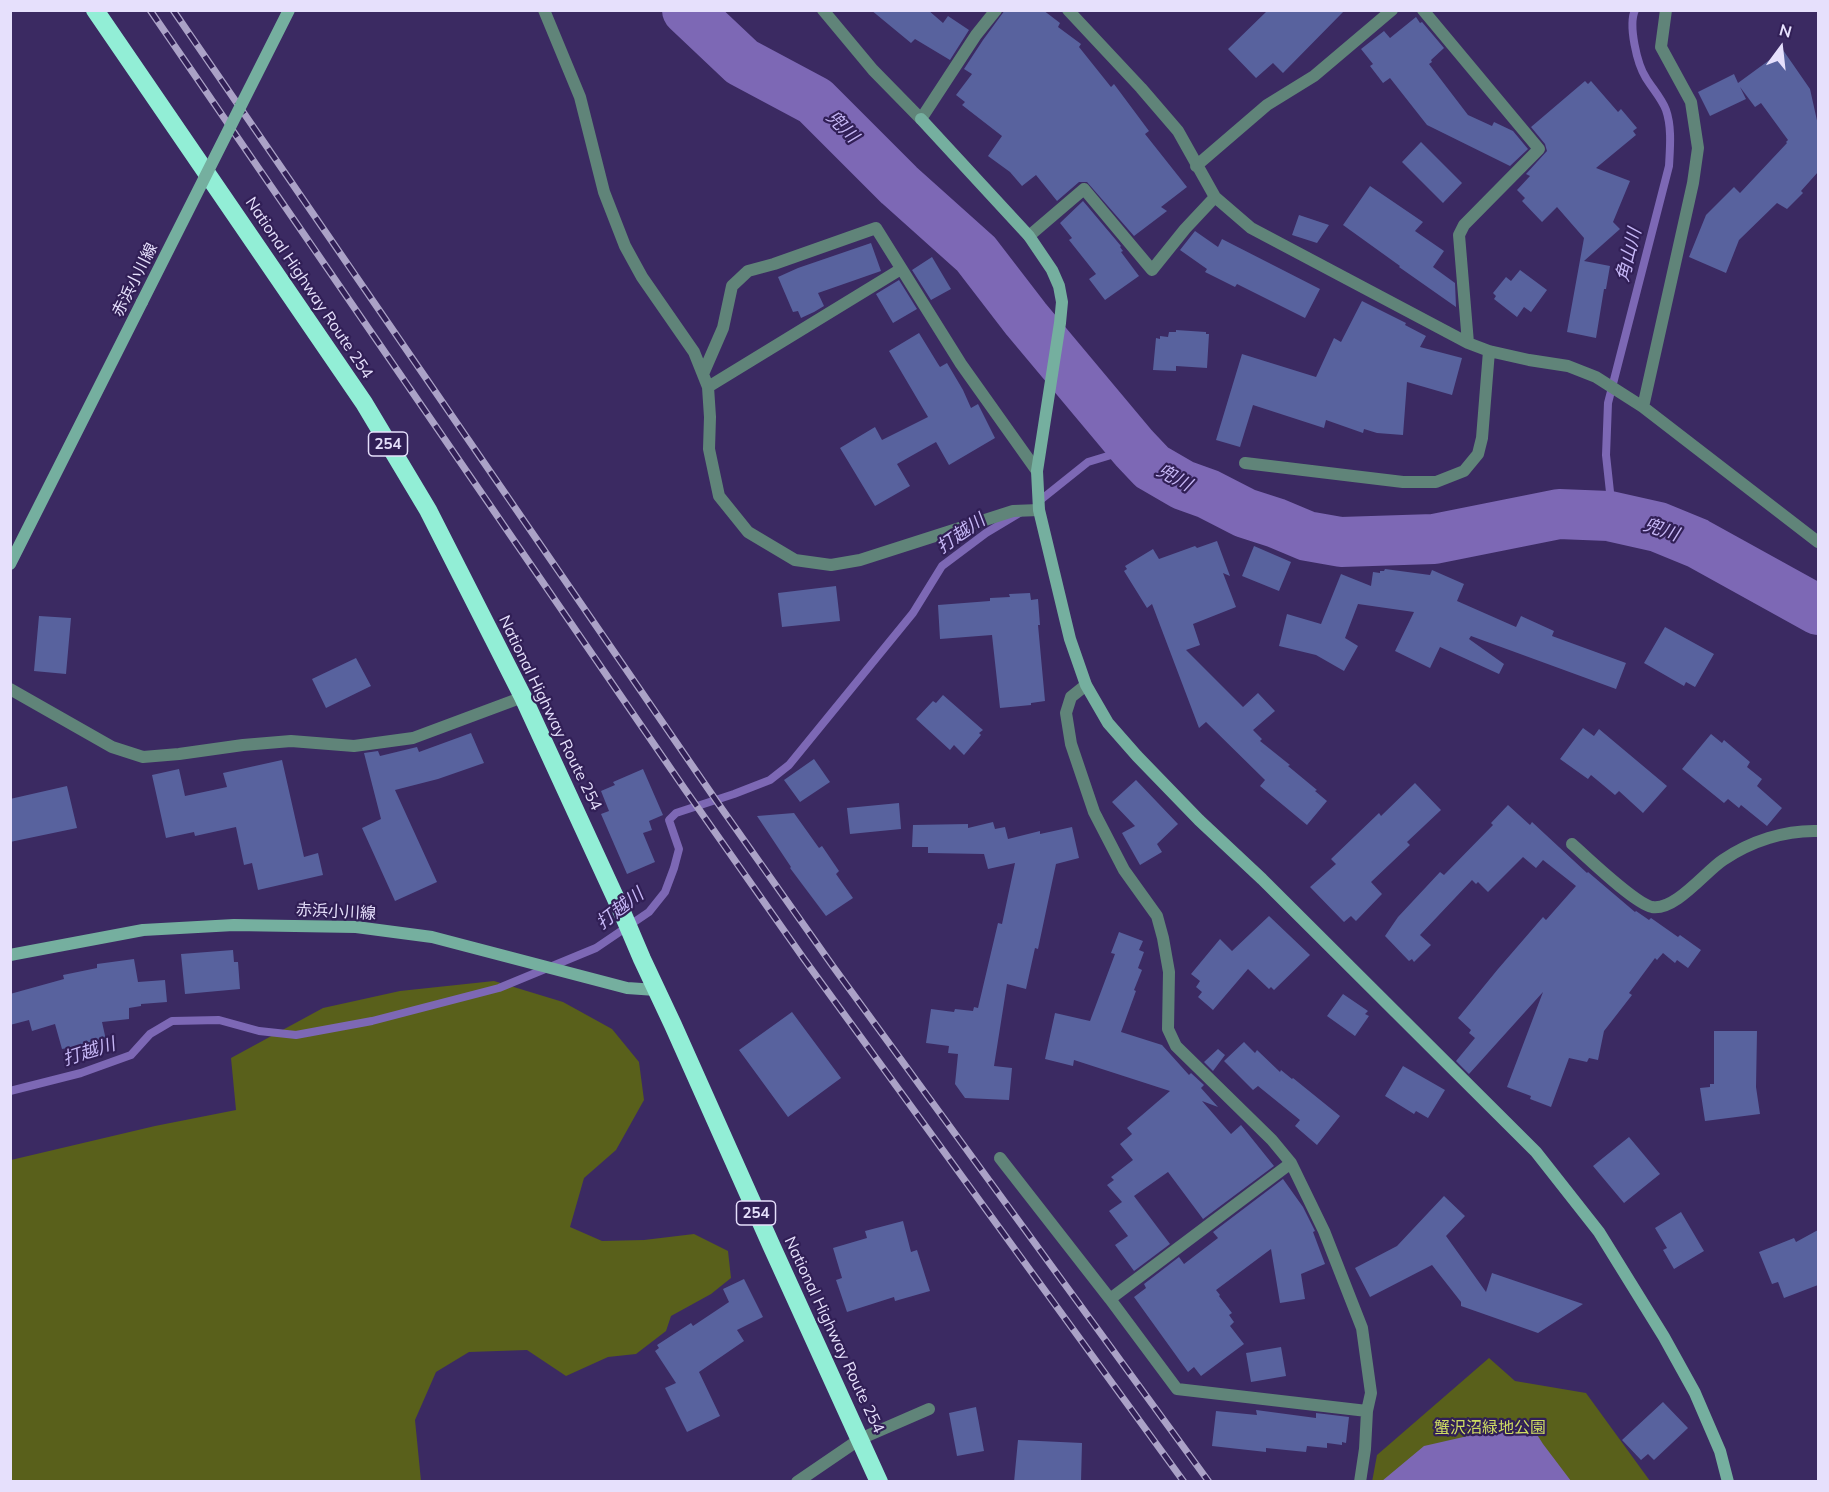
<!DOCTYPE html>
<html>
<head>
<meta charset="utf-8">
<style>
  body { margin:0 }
  #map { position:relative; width:1829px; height:1492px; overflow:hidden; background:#3b2a62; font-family:Mulish,sans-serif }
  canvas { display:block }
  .frame { position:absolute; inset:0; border:12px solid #e6e0fc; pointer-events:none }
  .north { position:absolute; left:1751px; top:18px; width:60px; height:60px; -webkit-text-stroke:4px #311f56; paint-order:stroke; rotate:15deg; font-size:16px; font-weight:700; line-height:24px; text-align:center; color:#e6e0fc }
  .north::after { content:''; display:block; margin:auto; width:21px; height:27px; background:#e6e0fc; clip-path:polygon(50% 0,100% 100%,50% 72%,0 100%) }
</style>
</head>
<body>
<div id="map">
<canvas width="1829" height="1492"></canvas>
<div class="frame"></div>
<div class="north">N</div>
</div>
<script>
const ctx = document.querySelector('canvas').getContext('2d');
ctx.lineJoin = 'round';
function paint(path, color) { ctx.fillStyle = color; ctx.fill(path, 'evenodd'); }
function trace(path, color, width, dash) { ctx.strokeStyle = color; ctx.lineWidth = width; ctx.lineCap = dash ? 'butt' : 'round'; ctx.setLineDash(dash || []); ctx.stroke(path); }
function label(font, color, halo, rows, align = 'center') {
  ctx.font = font + ' Mulish,"Noto Sans JP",sans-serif'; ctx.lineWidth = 4.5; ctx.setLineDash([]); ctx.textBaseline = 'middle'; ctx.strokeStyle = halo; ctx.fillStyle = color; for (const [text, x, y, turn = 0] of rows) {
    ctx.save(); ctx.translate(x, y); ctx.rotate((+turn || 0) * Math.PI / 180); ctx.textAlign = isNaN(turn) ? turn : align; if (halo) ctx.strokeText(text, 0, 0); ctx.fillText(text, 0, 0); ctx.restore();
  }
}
const green = new Path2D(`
  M 494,981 L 563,1002 L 612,1029 L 639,1062 L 644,1100 L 616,1150 L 584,1178 L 570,1227 L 602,1241 L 644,1240 L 694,1234 L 728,1251 L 731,1278 L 711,1294 L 671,1316 L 666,1331 L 636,1354 L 608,1357 L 566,1376 L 527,1350 L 469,1352 L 436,1372 L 415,1420 L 421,1481 L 11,1481 L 11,1160 L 155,1126 L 236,1110 L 231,1058 L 323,1008 L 400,991 Z
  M 1489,1358 L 1515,1381 L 1586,1393 L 1650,1481 L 1372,1482 L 1377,1455 Z`);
const water = new Path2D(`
  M 1529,1422 L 1543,1444 L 1571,1481 L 1382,1481 L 1424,1446 Z`);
const stream = new Path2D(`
  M 1038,502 L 1088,462 L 1134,448
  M 1609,516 L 1610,492 L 1606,455 L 1608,403 L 1669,166 C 1670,148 1672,127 1666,110 C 1662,99 1652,88 1646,78 C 1637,64 1628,25 1635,10
  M 10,1091 L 81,1073 L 131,1055 L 150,1034 L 172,1021 L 219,1020 L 259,1031 L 296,1035 L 372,1021 L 499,988 L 596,948 L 649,912 L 665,892 L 674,868 L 679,849 L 669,820 L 676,813 L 734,794 L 770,780 L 789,765 L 913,613 L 942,566 L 986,533 L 1021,512`);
const river = new Path2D(`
  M 687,10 L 742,62 L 815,101 L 899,185 L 976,254 L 1026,319 L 1134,448 L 1152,467 L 1183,485 L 1208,494 L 1245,513 L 1276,523 L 1307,536 L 1341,542 L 1434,539 L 1559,514 L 1609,516 L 1658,527 L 1697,543 L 1818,610`);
const building = new Path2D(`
  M 871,10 L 928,10 L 943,23 L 948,16 L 969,30 L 950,60 L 915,39 L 911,43 Z
  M 1005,10 L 1043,10 L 1060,23 L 1058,27 L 1081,44 L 1079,47 L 1111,87 L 1114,84 L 1149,131 L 1145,134 L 1187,187 L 1161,207 L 1167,211 L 1134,236 L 1087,182 L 1079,182 L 1057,201 L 1036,175 L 1022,186 L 1010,172 L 988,156 L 1002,136 L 962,105 L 965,102 L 956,95 L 972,74 L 964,69 L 983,40 Z
  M 1268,10 L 1345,10 L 1283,73 L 1273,63 L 1256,78 L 1228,49 Z
  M 1416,17 L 1420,23 L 1422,22 L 1444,48 L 1431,60 L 1432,62 L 1429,64 L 1468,115 L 1492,126 L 1494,122 L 1513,131 L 1528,149 L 1510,166 L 1427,125 L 1390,78 L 1383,83 L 1370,66 L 1373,64 L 1361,49 L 1384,31 L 1390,38 Z
  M 1783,50 L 1810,89 L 1818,125 L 1818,172 L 1801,191 L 1803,193 L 1787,209 L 1777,203 L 1739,240 L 1726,273 L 1689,257 L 1706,215 L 1734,187 L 1740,193 L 1787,143 L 1786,142 L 1788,140 L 1761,103 L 1755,107 L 1740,87 L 1746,99 L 1710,116 L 1698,92 L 1734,74 L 1738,83 Z
  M 1585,81 L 1588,84 L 1591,81 L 1618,112 L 1621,109 L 1637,128 L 1633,131 L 1636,135 L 1596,168 L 1630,181 L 1613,222 L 1620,229 L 1584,261 L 1610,266 L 1606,289 L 1604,289 L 1596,338 L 1567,332 L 1584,238 L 1557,207 L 1542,222 L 1522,201 L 1525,198 L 1517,190 L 1530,176 L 1526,174 L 1547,151 L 1545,144 L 1531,127 Z
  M 1421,142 L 1462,183 L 1443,203 L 1402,162 Z
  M 1370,186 L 1423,222 L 1415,231 L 1444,251 L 1433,267 L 1455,283 L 1456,307 L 1399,267 L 1400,266 L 1343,225 Z
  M 1083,201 L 1121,246 L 1120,247 L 1123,251 L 1121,252 L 1139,276 L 1105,300 L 1089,279 L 1096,274 L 1069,240 L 1072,238 L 1060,223 Z
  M 1299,215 L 1329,225 L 1317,243 L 1292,235 Z
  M 1195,231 L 1218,247 L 1222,239 L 1320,289 L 1305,318 L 1237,284 L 1235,287 L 1205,272 L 1207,269 L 1180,250 Z
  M 871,243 L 881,271 L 818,293 L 824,306 L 814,312 L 801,318 L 798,311 L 793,312 L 778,277 L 798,268 Z
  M 932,257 L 951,289 L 931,300 L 912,270 Z
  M 1520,270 L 1547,290 L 1531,312 L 1524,307 L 1517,317 L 1494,299 L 1496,296 L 1493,293 L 1506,277 L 1511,281 Z
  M 899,280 L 917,309 L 893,323 L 876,294 Z
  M 1362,301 L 1406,323 L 1405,325 L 1426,336 L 1420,347 L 1462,358 L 1452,395 L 1407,382 L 1403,435 L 1377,433 L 1364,429 L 1363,433 L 1326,420 L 1324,428 L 1253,405 L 1240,447 L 1216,440 L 1242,354 L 1316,377 L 1334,338 L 1341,342 Z
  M 1176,330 L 1206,332 L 1206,334 L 1209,334 L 1207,368 L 1176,366 L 1176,371 L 1153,370 L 1156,338 L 1160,339 L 1160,336 L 1168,337 L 1169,332 L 1176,332 Z
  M 919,333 L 938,364 L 940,367 L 947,363 L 963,390 L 971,408 L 978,404 L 995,438 L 949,465 L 936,442 L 897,464 L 910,486 L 875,506 L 840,448 L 875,427 L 882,440 L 928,417 L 889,351 Z
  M 1217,541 L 1230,576 L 1223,573 L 1236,607 L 1193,624 L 1200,645 L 1186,650 L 1243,707 L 1258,693 L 1275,711 L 1253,730 L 1262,739 L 1260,741 L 1290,765 L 1288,766 L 1317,790 L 1315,791 L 1327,801 L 1307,825 L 1260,786 L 1265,780 L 1206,722 L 1199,728 L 1152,604 L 1147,608 L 1124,571 L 1127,569 L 1125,566 L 1153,549 L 1159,559 L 1195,546 L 1197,548 Z
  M 1254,546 L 1291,562 L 1279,591 L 1242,576 Z
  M 1385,569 L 1430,575 L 1432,570 L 1464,584 L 1457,601 L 1516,627 L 1521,616 L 1554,631 L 1552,636 L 1626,663 L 1616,689 L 1471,636 L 1469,639 L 1504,664 L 1499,674 L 1440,647 L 1430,668 L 1395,651 L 1414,612 L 1358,604 L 1345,638 L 1358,646 L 1344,671 L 1316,655 L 1279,646 L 1287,614 L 1321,624 L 1341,574 L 1371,586 L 1373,572 L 1380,573 L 1380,571 L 1384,571 Z
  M 836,586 L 840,621 L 782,627 L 778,593 Z
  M 1030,593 L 1031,600 L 1038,599 L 1040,625 L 1038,625 L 1045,701 L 1031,703 L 1031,705 L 1000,708 L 992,635 L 940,639 L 938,605 L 990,601 L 990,598 L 1010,597 L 1009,594 Z
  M 39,616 L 71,618 L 66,674 L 34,671 Z
  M 1665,627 L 1714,654 L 1695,687 L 1686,682 L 1684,686 L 1644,663 Z
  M 356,658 L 371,686 L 326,708 L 312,679 Z
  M 943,695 L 983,730 L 979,733 L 981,735 L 964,755 L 954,745 L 950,750 L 916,719 L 933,701 L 936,703 Z
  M 1583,728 L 1594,736 L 1599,729 L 1667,786 L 1643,813 L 1619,791 L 1615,795 L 1591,775 L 1588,779 L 1560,759 Z
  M 471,733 L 484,763 L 438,779 L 395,790 L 437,882 L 395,901 L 362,828 L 381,819 L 364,753 L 378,751 L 380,756 L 417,747 L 419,752 Z
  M 1711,734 L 1722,743 L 1724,740 L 1750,762 L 1747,767 L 1762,779 L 1757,786 L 1782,808 L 1767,826 L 1741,805 L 1739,808 L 1728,799 L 1724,803 L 1682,769 Z
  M 814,759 L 830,782 L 800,802 L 784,780 Z
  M 282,760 L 304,857 L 318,853 L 323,875 L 258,890 L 252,863 L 244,865 L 236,827 L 195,836 L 194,832 L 166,838 L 152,775 L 179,769 L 185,796 L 227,787 L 223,773 Z
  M 643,769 L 663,815 L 649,821 L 652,830 L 643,833 L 655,862 L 627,874 L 601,814 L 609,811 L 601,791 L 615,785 L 613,782 Z
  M 1136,780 L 1178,824 L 1157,844 L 1162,852 L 1140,865 L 1122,833 L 1135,826 L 1112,802 Z
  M 1415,783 L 1441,810 L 1407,842 L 1410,845 L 1371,882 L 1382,894 L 1356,921 L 1351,916 L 1344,922 L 1310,887 L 1336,864 L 1331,859 L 1379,813 L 1381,816 Z
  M 67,786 L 77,828 L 10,842 L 10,799 Z
  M 899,803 L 901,829 L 850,834 L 847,808 Z
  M 1508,805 L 1530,825 L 1532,822 L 1587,873 L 1588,872 L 1635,912 L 1636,911 L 1649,920 L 1651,918 L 1678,937 L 1680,935 L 1701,950 L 1688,968 L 1677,960 L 1675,963 L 1663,953 L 1657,960 L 1655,958 L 1629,993 L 1632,995 L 1604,1031 L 1598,1060 L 1589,1058 L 1587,1062 L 1569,1058 L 1551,1107 L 1530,1099 L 1531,1096 L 1507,1087 L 1543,992 L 1469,1074 L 1456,1061 L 1475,1038 L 1469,1033 L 1471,1030 L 1458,1018 L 1498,969 L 1543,917 L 1546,920 L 1576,886 L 1543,860 L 1536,868 L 1523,857 L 1488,892 L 1478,882 L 1476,884 L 1472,880 L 1420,935 L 1431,945 L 1414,962 L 1412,959 L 1409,961 L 1385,936 L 1398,917 L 1440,872 L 1444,875 L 1493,825 L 1491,823 Z
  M 794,813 L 819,848 L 822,846 L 839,871 L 836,874 L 853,898 L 826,916 L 790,868 L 791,867 L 757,816 Z
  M 993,822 L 995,829 L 1005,827 L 1008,839 L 1040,831 L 1040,834 L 1072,827 L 1079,858 L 1056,864 L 1038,949 L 1035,948 L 1026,989 L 1007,984 L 994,1066 L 1012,1068 L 1009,1100 L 965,1098 L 955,1084 L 958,1054 L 948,1053 L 949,1046 L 926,1043 L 931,1009 L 954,1012 L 955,1009 L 973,1011 L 974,1007 L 978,1008 L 998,923 L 1002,924 L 1015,863 L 988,869 L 984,854 L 928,853 L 928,847 L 912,847 L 913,825 L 968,824 L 968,828 Z
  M 1269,916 L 1310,955 L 1274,990 L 1271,987 L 1269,989 L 1248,969 L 1213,1010 L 1198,997 L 1202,992 L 1196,987 L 1200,981 L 1191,974 L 1220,939 L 1232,951 Z
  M 1119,932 L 1143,941 L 1139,950 L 1144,952 L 1138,968 L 1142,970 L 1134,990 L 1136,991 L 1121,1032 L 1162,1045 L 1189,1075 L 1191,1073 L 1204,1085 L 1201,1088 L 1218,1107 L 1202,1101 L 1231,1134 L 1241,1125 L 1274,1166 L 1203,1219 L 1168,1172 L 1134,1196 L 1170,1244 L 1134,1271 L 1115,1245 L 1128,1236 L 1109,1211 L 1122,1202 L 1107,1185 L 1114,1180 L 1111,1177 L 1133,1160 L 1120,1144 L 1132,1134 L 1127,1128 L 1170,1091 L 1074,1060 L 1073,1066 L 1045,1059 L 1055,1013 L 1090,1021 L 1115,954 L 1111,953 Z
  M 233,950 L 234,962 L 238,962 L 240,989 L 185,994 L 181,954 Z
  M 134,959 L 138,982 L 165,980 L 167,1002 L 141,1004 L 141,1006 L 129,1008 L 129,1019 L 102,1022 L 106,1040 L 62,1049 L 55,1024 L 32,1031 L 29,1020 L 10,1025 L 10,994 L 64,979 L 63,975 L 97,968 L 97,964 Z
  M 1343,994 L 1368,1011 L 1365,1014 L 1369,1016 L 1355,1036 L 1327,1016 Z
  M 792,1012 L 841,1078 L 788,1117 L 739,1050 Z
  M 1714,1031 L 1757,1031 L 1756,1087 L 1760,1114 L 1705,1121 L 1700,1088 L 1710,1087 L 1710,1084 L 1714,1084 Z
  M 1244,1042 L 1255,1053 L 1257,1050 L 1280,1072 L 1281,1070 L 1292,1079 L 1293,1078 L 1340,1116 L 1317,1145 L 1295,1126 L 1300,1120 L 1258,1086 L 1253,1090 L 1224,1061 Z
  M 1218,1049 L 1225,1055 L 1213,1071 L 1204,1062 Z
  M 1403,1066 L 1445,1090 L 1428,1118 L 1416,1111 L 1414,1114 L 1385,1096 Z
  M 1629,1137 L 1660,1174 L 1624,1203 L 1593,1166 Z
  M 1283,1179 L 1303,1207 L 1315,1231 L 1313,1232 L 1325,1264 L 1301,1274 L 1305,1299 L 1280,1303 L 1271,1249 L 1216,1290 L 1220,1295 L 1219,1296 L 1232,1313 L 1229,1315 L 1234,1322 L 1230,1326 L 1244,1344 L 1201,1376 L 1194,1367 L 1188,1372 L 1134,1297 L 1146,1288 L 1144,1284 L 1179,1257 L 1184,1264 L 1218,1238 L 1213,1232 Z
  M 1444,1196 L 1465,1216 L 1446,1236 L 1486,1292 L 1492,1273 L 1583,1304 L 1538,1333 L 1461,1306 L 1461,1302 L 1432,1265 L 1370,1297 L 1355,1268 L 1397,1246 Z
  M 1681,1212 L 1704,1251 L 1674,1269 L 1663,1250 L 1667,1248 L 1655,1228 Z
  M 903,1221 L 911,1252 L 917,1250 L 930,1291 L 895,1301 L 894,1297 L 847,1312 L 836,1280 L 842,1278 L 833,1248 L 867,1238 L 865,1231 Z
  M 1818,1230 L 1818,1285 L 1784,1298 L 1778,1282 L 1772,1284 L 1759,1252 L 1794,1238 L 1796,1242 Z
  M 744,1279 L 763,1317 L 737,1330 L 744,1341 L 699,1372 L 720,1416 L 687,1432 L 665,1388 L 676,1383 L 655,1351 L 659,1348 L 657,1345 L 677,1332 L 691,1323 L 693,1326 L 729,1302 L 723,1289 Z
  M 1281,1347 L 1286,1376 L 1251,1382 L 1246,1353 Z
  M 1663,1402 L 1688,1428 L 1654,1460 L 1648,1454 L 1641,1460 L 1622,1440 Z
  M 976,1407 L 984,1451 L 957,1456 L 949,1413 Z
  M 1256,1410 L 1316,1418 L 1316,1413 L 1349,1417 L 1346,1443 L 1342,1442 L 1342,1445 L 1327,1443 L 1327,1448 L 1307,1446 L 1306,1452 L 1266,1448 L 1266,1452 L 1212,1446 L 1216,1411 L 1257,1415 Z
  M 1018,1440 L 1082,1443 L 1081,1482 L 1014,1482 Z`);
const street = new Path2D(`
  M 544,10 L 580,97 L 604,192 L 625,246 L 642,277 L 694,352 L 708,387 L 710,417 L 709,449 L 719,496 L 748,532 L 795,560 L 831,565 L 860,560 L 1013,511 L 1039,510
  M 823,10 L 873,70 L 921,119 L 976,35 L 996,10
  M 1068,10 L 1141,88 L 1178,131 L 1215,197 L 1251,228 L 1468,343 L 1489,351 L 1529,360 L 1568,366 L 1596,377 L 1643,407 L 1818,542
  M 1423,10 L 1539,149 L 1464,225 L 1459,235 L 1468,343
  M 1196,166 L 1267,105 L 1314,76 L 1392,10
  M 1029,236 L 1084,189 L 1152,270 L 1185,229 L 1215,197
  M 703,374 L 723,328 L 732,286 L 748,271 L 774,264 L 876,228 L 961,364 L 1037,471
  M 708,387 L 901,269
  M 1643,407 L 1693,183 L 1698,148 L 1691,102 L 1661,47 L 1666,10
  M 1245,463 L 1403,482 L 1436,482 L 1464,471 L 1478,454 L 1482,438 L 1489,351
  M 1086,685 L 1071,697 L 1066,713 L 1071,744 L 1094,812 L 1124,870 L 1157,916 L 1163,938 L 1169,972 L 1168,1029 L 1176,1046 L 1272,1140 L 1291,1163 L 1324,1231 L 1362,1328 L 1371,1393 L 1367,1411 L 1365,1449 L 1360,1482
  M 10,689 L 112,747 L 143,757 L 179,754 L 243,745 L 291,741 L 354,746 L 413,738 L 523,697
  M 1572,844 C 1588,858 1634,903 1652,907 C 1675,911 1705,872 1723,860 C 1751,841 1785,830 1818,831
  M 1000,1158 L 1110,1299 L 1177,1389 L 1367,1411
  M 1110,1299 L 1291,1163
  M 797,1482 L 860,1439 L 929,1409`);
const secondary = new Path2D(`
  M 921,119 L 1029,236 L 1052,270 L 1059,286 L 1062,302 L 1060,323 L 1037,471 L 1039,510 L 1070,639 L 1086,685 L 1108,723 L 1137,756 L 1199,820 L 1262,879 L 1536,1152 L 1599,1232 L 1664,1337 L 1695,1393 L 1720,1451 L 1728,1482
  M 10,564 L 142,302
  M 10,955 L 143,930 L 234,925 L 356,927 L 432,937 L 627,988 L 656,990`);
const highway = new Path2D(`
  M 95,10 L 364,403 L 428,510 L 523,697 L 622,912 L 642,959 L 673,1025 L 772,1247 L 879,1482`);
const rail = new Path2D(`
  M 150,10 L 684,788 L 804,959 L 1184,1482
  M 173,10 L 722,809 L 832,965 L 1209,1482`);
const secondaryBridge = new Path2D(`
  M 142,302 L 289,10`);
const shields = [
  [388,444,39],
  [756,1213,39]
];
const shieldNames = [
  ["254",388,444],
  ["254",756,1213]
];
const streetNames = [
  ["赤浜小川線",135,280,-63],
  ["National Highway Route 254",309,288,56],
  ["National Highway Route 254",550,713,64],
  ["赤浜小川線",336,912,3],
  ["National Highway Route 254",834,1335,65]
];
const parkNames = [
  ["蟹沢沼緑地公園",1490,1428]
];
const waterNames = [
  ["兜川",842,127,45],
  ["角山川",1629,255,-76],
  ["兜川",1174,478,28],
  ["兜川",1661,530,18],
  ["打越川",961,534,-35],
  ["打越川",620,909,-38],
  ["打越川",89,1052,-18]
];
paint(green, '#59601b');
paint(water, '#7d68b5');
trace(stream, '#7d68b5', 8);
trace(river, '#7d68b5', 50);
paint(building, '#58629e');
trace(street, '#608479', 12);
trace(secondary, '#75af9f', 12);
trace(highway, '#92eed6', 18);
trace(rail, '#aba2c7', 7);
trace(rail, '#311f56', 4.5, [14]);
trace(secondaryBridge, '#75af9f', 12);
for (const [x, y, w] of shields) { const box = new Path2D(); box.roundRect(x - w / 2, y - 12, w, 24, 4.5); ctx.fillStyle = '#311f56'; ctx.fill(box); trace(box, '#e6e0fc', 1.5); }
label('bold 15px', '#e6e0fc', null, shieldNames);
label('16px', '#e6e0fc', '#311f56', streetNames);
label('16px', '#cfdd63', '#311f56', parkNames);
label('italic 18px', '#c6b7f6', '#311f56', waterNames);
</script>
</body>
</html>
